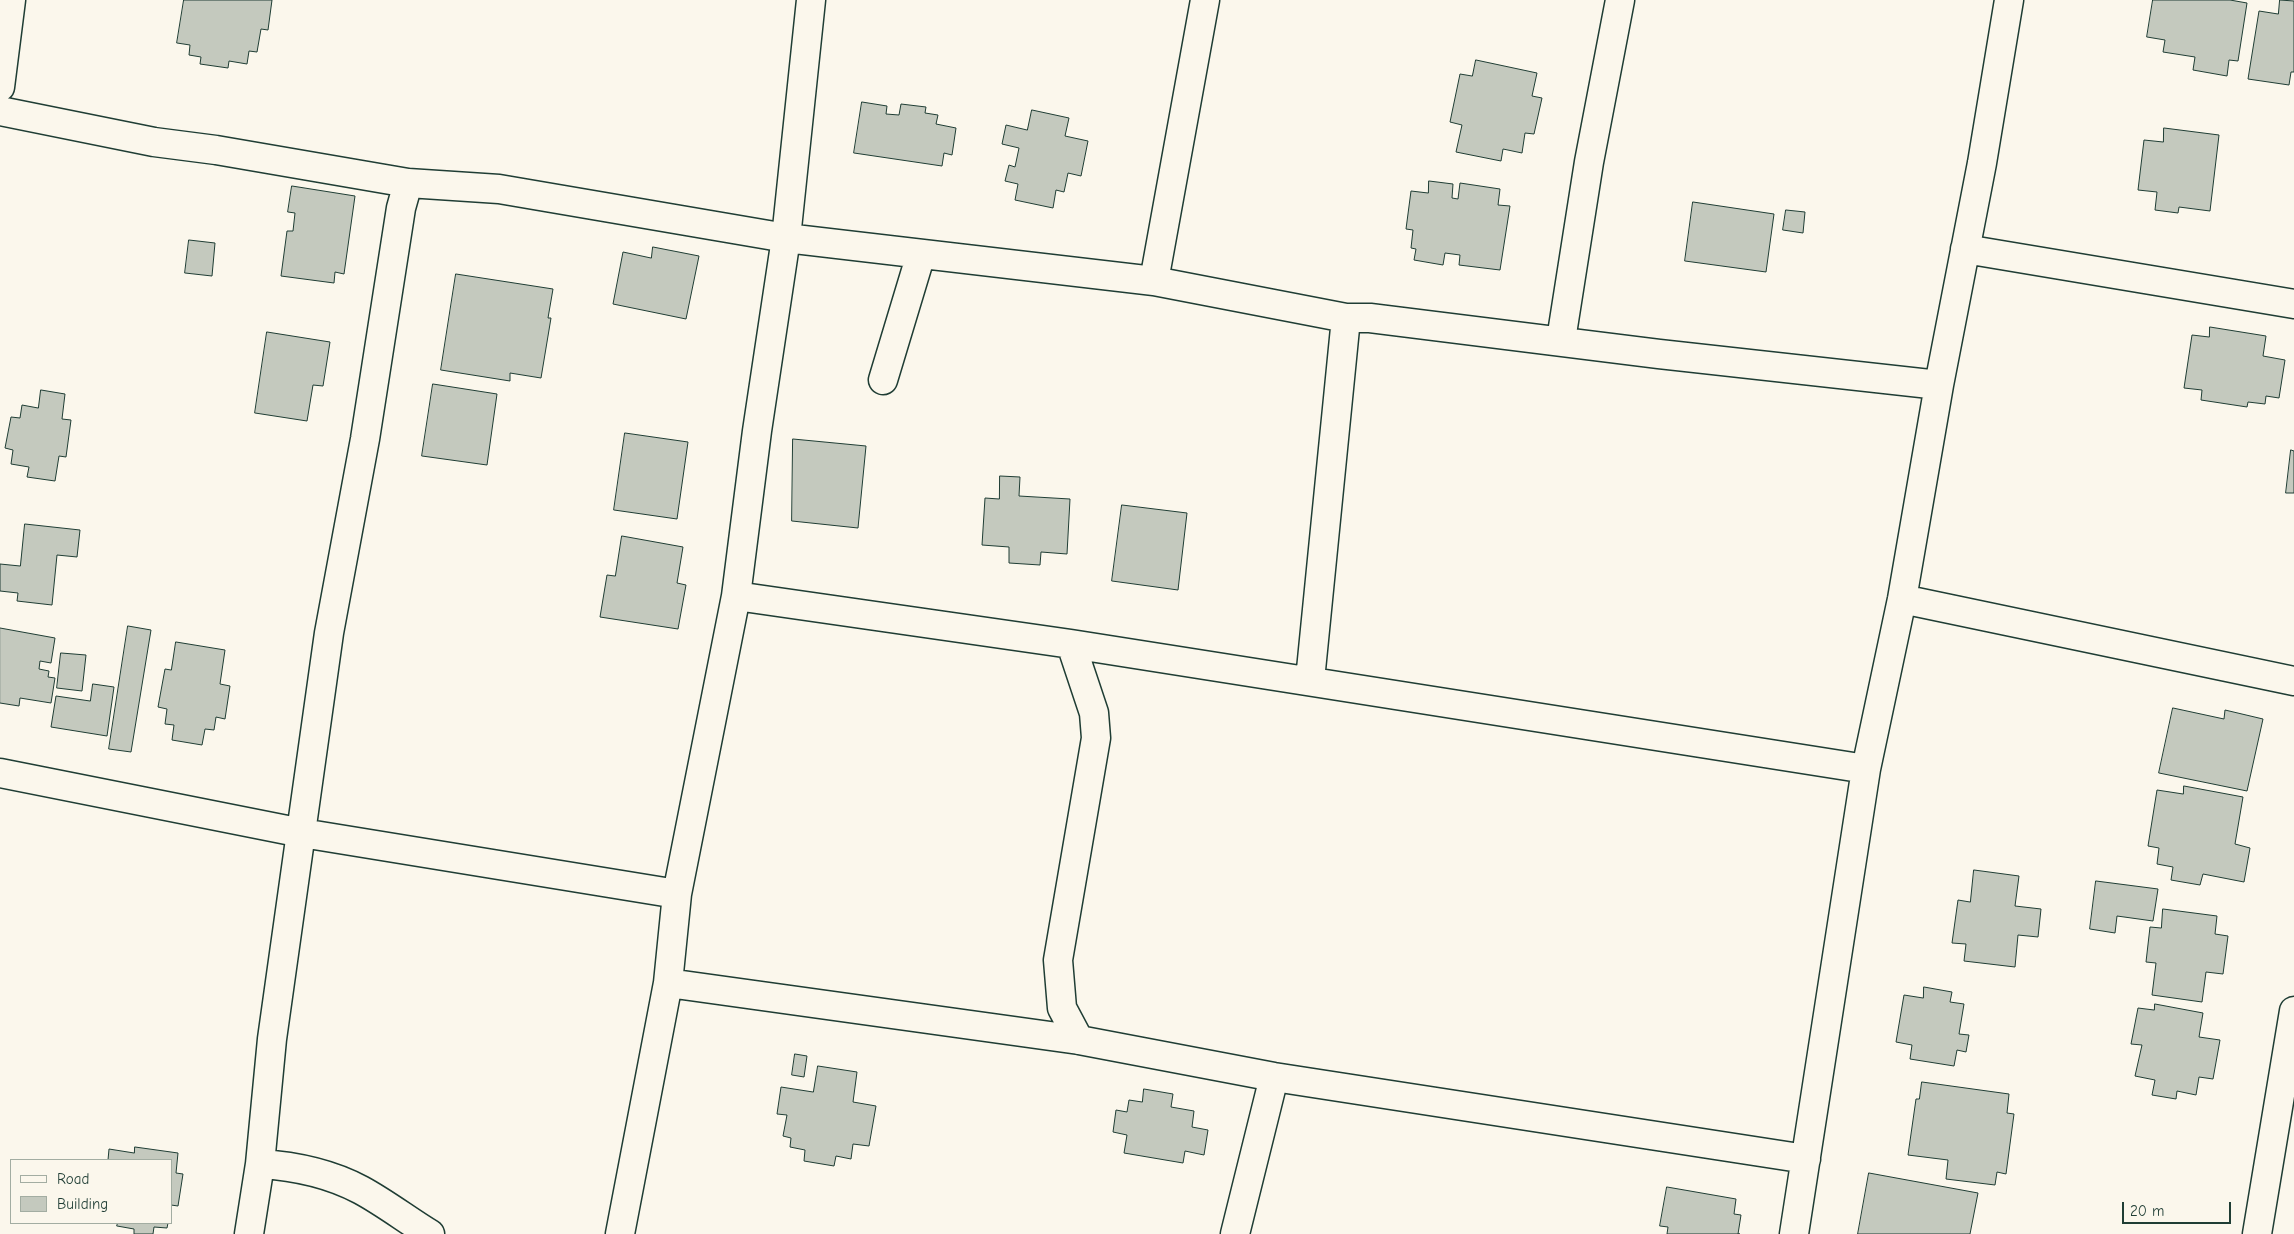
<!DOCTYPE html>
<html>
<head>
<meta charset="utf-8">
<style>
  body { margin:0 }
  #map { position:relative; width:2294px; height:1234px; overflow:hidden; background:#fbf7ec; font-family:"Comic Neue",sans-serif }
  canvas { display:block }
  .legend { position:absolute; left:10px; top:1159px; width:162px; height:65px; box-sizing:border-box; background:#fbf7ec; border:1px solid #a3ada2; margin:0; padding:6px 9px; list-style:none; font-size:15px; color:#1f3d34 }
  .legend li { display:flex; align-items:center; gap:10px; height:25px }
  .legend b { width:25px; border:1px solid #a3ada2 }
  .scale { position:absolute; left:2122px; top:1202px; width:109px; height:22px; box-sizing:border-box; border:2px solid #1f3d34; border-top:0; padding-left:6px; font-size:15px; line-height:18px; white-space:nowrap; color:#1f3d34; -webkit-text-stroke:4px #fbf7ec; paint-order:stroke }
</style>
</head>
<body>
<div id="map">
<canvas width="2294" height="1234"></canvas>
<ul class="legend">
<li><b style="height:6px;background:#fbf7ec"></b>Road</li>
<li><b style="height:14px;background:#c4c9be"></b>Building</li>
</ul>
<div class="scale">20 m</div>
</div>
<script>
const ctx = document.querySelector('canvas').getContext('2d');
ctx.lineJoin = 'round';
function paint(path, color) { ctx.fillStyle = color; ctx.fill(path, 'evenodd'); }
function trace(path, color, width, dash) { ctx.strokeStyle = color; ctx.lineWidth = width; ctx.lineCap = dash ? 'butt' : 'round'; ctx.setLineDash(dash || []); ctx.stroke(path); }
const building = new Path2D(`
  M 184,0 L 272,0 L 268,30 L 261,29 L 257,52 L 249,51 L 247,64 L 229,61 L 228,68 L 200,64 L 201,57 L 189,55 L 190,45 L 177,43 Z
  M 2153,0 L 2230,0 L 2247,3 L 2238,61 L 2229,60 L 2227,76 L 2193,70 L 2195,57 L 2163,52 L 2165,40 L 2147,37 Z
  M 2280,0 L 2294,1 L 2294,72 L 2291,72 L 2289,85 L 2248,79 L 2259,11 L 2278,14 Z
  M 1476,60 L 1537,73 L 1532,96 L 1542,98 L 1534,134 L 1525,133 L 1522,153 L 1503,149 L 1501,161 L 1456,152 L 1462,125 L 1450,122 L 1460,74 L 1472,76 Z
  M 862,102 L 887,106 L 886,114 L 899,115 L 901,104 L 926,107 L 925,113 L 938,115 L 936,124 L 956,128 L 952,155 L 944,153 L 942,166 L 854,153 Z
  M 1032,110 L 1069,118 L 1065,136 L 1088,141 L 1081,176 L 1068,173 L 1064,192 L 1056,190 L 1053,208 L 1015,200 L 1018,184 L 1005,181 L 1009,165 L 1015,167 L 1019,148 L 1002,144 L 1006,125 L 1027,130 Z
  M 2164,128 L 2219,135 L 2210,211 L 2179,207 L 2178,213 L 2155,210 L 2157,192 L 2138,190 L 2144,140 L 2163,142 Z
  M 1429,181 L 1453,184 L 1452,198 L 1458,199 L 1460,183 L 1500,189 L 1498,205 L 1510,206 L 1500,270 L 1459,265 L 1460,255 L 1445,253 L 1443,265 L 1414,260 L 1416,249 L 1411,248 L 1413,230 L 1406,229 L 1411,191 L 1428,193 Z
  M 292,186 L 355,196 L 344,274 L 335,272 L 334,283 L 281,276 L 287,231 L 293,231 L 295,213 L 288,212 Z
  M 1693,202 L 1774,214 L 1766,272 L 1685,261 Z
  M 1786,210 L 1805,212 L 1803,233 L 1783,230 Z
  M 189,240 L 215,243 L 212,276 L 185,273 Z
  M 653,247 L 699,256 L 686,319 L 613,304 L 623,252 L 651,258 Z
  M 456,274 L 553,289 L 548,318 L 551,318 L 541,378 L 510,373 L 510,381 L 441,370 Z
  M 2210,327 L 2266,336 L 2263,356 L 2285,360 L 2279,398 L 2266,396 L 2265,404 L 2248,402 L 2247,407 L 2201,400 L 2202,390 L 2184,388 L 2192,335 L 2209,337 Z
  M 267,332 L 330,342 L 323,386 L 313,385 L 307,421 L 255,413 Z
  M 433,384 L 497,394 L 487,465 L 422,456 Z
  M 41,390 L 65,394 L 62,419 L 71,420 L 66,457 L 59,456 L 55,481 L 27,477 L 29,467 L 11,464 L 13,450 L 5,448 L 11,417 L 20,418 L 22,405 L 38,408 Z
  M 625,433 L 688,442 L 677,519 L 614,510 Z
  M 793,439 L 866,446 L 858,528 L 792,521 Z
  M 2291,450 L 2294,451 L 2294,493 L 2286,493 Z
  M 1000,476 L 1020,477 L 1019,496 L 1070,499 L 1067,554 L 1041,552 L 1040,565 L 1009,563 L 1009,547 L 982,545 L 985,498 L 999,499 Z
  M 1122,505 L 1187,513 L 1178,590 L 1112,581 Z
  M 25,524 L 80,530 L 77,557 L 57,555 L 52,605 L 17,601 L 18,593 L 0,591 L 0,564 L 20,566 Z
  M 622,536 L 683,547 L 677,583 L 686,585 L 678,629 L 600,617 L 607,575 L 615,576 Z
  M 128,626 L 151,630 L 131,752 L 109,749 Z
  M 0,628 L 55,638 L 51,663 L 40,661 L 39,669 L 49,671 L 48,677 L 55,678 L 51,703 L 20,698 L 19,706 L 0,703 Z
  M 176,642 L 225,650 L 220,684 L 230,686 L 225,719 L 216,717 L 214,730 L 205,729 L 202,745 L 172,740 L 174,725 L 165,724 L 167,709 L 158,707 L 165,669 L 171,670 Z
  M 61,653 L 86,655 L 82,691 L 57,688 Z
  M 93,684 L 114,687 L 107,736 L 51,727 L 56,696 L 90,701 Z
  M 2173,708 L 2224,719 L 2225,710 L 2263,719 L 2247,791 L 2159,773 Z
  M 2184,786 L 2243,797 L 2235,844 L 2250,848 L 2244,882 L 2203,874 L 2200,885 L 2171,880 L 2173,867 L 2157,864 L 2159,848 L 2148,846 L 2157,790 L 2183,794 Z
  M 1974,870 L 2019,876 L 2015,906 L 2041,909 L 2038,937 L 2018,935 L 2015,967 L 1964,961 L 1966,944 L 1952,943 L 1958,900 L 1970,902 Z
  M 2096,881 L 2158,889 L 2153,921 L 2117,916 L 2115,933 L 2090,929 Z
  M 2163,909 L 2217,916 L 2215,934 L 2228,936 L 2223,974 L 2206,972 L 2202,1002 L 2152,995 L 2156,963 L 2146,962 L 2150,927 L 2161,928 Z
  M 1924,987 L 1952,992 L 1950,1002 L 1964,1004 L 1959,1034 L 1969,1035 L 1966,1052 L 1957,1050 L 1954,1066 L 1910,1059 L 1912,1045 L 1896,1042 L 1904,995 L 1923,998 Z
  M 2155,1004 L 2203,1013 L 2199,1037 L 2220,1040 L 2213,1079 L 2199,1077 L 2196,1095 L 2177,1091 L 2176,1099 L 2152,1095 L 2155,1080 L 2135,1076 L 2142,1045 L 2131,1044 L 2138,1008 L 2154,1010 Z
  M 795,1054 L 807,1056 L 804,1077 L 792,1075 Z
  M 818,1066 L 857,1072 L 853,1102 L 876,1106 L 869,1146 L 853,1144 L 851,1159 L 836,1156 L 834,1166 L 804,1161 L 805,1150 L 790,1147 L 791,1138 L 783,1136 L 787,1115 L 777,1114 L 781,1087 L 813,1092 Z
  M 1922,1082 L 2009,1094 L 2007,1113 L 2014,1114 L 2006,1174 L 1997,1172 L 1995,1185 L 1946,1179 L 1948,1160 L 1908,1155 L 1916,1099 L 1919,1099 Z
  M 1144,1089 L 1173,1094 L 1171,1107 L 1194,1111 L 1192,1127 L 1208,1130 L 1204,1155 L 1185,1151 L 1183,1163 L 1124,1153 L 1127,1135 L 1113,1132 L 1116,1110 L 1127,1112 L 1129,1100 L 1142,1102 Z
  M 135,1147 L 178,1153 L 176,1173 L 183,1174 L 178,1206 L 171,1205 L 171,1160 L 108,1160 L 109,1149 L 134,1153 Z
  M 1869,1173 L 1978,1193 L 1970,1234 L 1858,1234 Z
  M 1667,1187 L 1736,1199 L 1734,1214 L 1741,1215 L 1738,1234 L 1740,1234 L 1667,1234 L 1668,1227 L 1660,1226 Z
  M 118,1223 L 168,1223 L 167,1228 L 154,1227 L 153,1234 L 134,1234 L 134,1229 L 117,1226 Z`);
const minor = new Path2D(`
  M 0,87 L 11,0
  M 0,111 L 154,142 L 216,150 L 408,183 L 499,189 L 786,238 L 1154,281 L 1346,318 L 1370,318 L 1659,354 L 1939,385
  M 1965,249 L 2294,304
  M 1154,281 L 1205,0
  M 1561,340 L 1589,162 L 1620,0
  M 883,380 L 921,254
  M 736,596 L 1071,644 L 1866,769
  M 1902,599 L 2294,681
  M 1071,644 L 1094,713 L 1096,738 L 1058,960 L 1062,1008 L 1079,1040
  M 1310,680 L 1346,318
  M 0,773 L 302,833 L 677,894
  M 668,983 L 1079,1040 L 1274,1077 L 1806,1159
  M 260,1164 C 294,1166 331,1174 361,1190 C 385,1203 407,1220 430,1234
  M 249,1234 L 260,1164 L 272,1039 L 329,633 L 365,439 L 401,208 L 408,183
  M 620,1234 L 668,983 L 677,894 L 736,596 L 757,431 L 786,238 L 811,0
  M 1235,1234 L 1274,1077
  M 1794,1234 L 1866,769 L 1902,599 L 1939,385 L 1982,163 L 2009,0
  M 2257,1234 L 2294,1011`);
paint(building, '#c4c9be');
trace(building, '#1f3d34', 1);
trace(minor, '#1f3d34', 31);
trace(minor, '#fbf7ec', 28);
</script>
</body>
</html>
